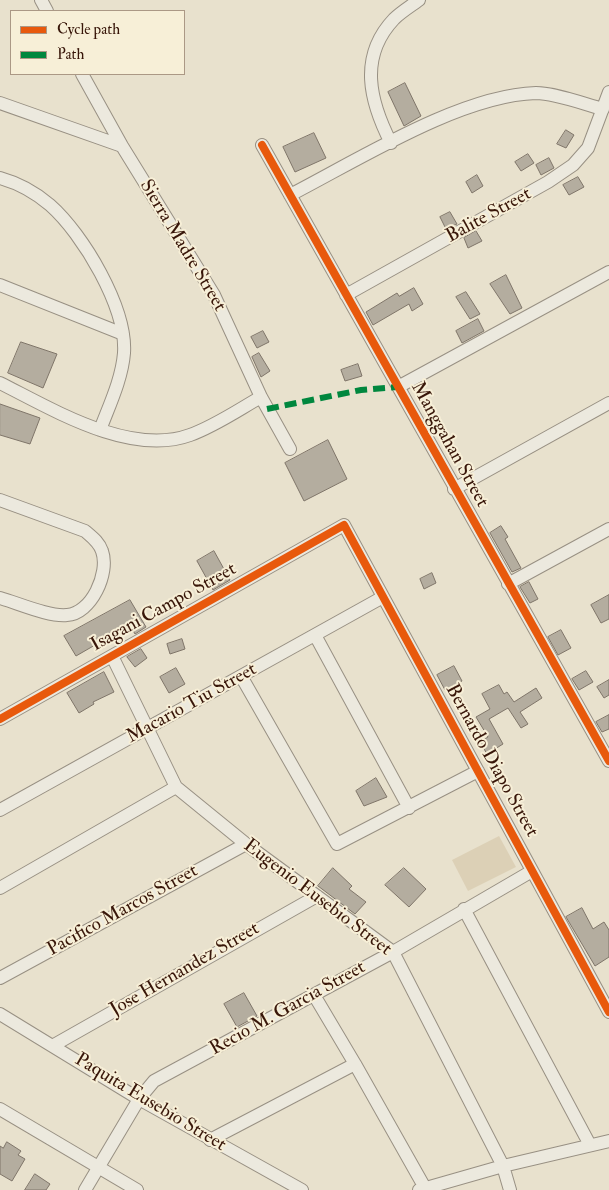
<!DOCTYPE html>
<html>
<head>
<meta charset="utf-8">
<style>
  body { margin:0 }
  #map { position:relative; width:609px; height:1190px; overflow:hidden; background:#e8e1cd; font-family:"IM FELL Double Pica",serif }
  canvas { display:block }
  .legend { position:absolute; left:10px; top:10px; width:175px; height:65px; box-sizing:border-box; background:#f7efd7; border:1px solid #ab9885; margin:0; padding:6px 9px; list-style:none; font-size:15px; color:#381609 }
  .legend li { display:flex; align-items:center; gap:10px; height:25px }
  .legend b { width:25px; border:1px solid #ab9885 }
</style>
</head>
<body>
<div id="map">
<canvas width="609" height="1190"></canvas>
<ul class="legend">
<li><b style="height:6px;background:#e8590c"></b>Cycle path</li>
<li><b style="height:6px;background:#00873e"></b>Path</li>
</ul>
</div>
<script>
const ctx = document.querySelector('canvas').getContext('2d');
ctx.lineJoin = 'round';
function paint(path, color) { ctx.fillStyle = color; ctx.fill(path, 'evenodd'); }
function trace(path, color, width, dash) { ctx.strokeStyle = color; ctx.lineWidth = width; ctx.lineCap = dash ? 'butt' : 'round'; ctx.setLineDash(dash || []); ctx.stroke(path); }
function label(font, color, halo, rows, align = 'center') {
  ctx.font = font + ' "IM FELL Double Pica",serif'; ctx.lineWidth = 4; ctx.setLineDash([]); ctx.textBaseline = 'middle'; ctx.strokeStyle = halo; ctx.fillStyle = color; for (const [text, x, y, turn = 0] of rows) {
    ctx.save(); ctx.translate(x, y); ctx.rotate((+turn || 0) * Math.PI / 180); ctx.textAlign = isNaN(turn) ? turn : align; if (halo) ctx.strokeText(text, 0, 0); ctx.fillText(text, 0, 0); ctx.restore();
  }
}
const green = new Path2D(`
  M 499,836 L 516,867 L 468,891 L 452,860 Z`);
const building = new Path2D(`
  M 405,83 L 421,116 L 404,126 L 388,92 Z
  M 566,130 L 574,135 L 566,148 L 557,144 Z
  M 314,133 L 326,158 L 295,172 L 283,147 Z
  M 528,154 L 534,163 L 521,171 L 515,162 Z
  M 549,158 L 554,168 L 541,175 L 536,165 Z
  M 477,175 L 483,186 L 472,193 L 466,182 Z
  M 578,177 L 584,187 L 569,195 L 563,185 Z
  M 450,212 L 457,224 L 446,229 L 440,217 Z
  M 476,231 L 482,241 L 468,248 L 464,238 Z
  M 506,275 L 522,308 L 510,314 L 490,284 Z
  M 414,288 L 423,304 L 412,311 L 409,304 L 373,325 L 366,312 L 397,293 L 399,296 Z
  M 466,292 L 480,314 L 470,319 L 456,297 Z
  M 478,319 L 484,331 L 462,343 L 456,331 Z
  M 263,331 L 269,342 L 257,348 L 251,337 Z
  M 21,342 L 57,354 L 43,388 L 8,373 Z
  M 259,353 L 270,371 L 261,377 L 252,357 Z
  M 358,364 L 362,376 L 345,381 L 341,370 Z
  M 0,404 L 40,418 L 30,444 L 0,435 Z
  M 328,440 L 347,479 L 304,501 L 285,463 Z
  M 501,526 L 508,537 L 505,539 L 521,568 L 512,572 L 490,533 Z
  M 214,551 L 230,580 L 213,590 L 197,561 Z
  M 432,573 L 436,583 L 424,589 L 420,579 Z
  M 529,582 L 538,599 L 530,603 L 520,587 Z
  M 609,595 L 609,619 L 601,623 L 591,605 Z
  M 130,600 L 146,627 L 135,634 L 130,625 L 115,634 L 116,636 L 103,643 L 102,641 L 76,656 L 64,636 Z
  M 561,630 L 571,648 L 558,655 L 548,637 Z
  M 182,639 L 185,649 L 170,654 L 167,644 Z
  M 141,649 L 147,658 L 135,667 L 127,657 Z
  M 454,666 L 462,681 L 445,690 L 437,675 Z
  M 176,668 L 185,684 L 169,693 L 160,677 Z
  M 586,671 L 593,682 L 579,690 L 572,679 Z
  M 104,672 L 114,692 L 93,702 L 94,704 L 79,713 L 67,693 Z
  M 609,680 L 609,695 L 604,698 L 597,687 Z
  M 499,685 L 504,694 L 507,692 L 514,702 L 536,688 L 542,698 L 520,712 L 528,724 L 521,728 L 508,708 L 489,719 L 503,744 L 487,754 L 480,742 L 488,737 L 476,717 L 490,709 L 482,694 Z
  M 609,715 L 609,729 L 602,732 L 596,722 Z
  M 376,778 L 387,797 L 364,806 L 356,791 Z
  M 333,868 L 352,886 L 349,889 L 366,902 L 355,914 L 318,886 Z
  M 404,868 L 426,889 L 409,907 L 385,885 Z
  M 582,908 L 593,929 L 604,922 L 609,930 L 609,957 L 595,966 L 566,917 Z
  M 244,993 L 257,1016 L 237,1027 L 224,1004 Z
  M 7,1142 L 21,1151 L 18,1155 L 25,1159 L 12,1181 L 0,1174 L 0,1146 L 3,1148 Z
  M 35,1174 L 50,1184 L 46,1190 L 25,1190 Z`);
const street = new Path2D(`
  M 41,0 L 47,11
  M 82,74 L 122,146 L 214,295 L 261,397 L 290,449
  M 0,103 L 122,146
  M 391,143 C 370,102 358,57 394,19 C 401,12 411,6 419,0
  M 262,145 L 609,761
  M 0,178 C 18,183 36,193 50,205 C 83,234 127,308 124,353 C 122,379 109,406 100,430
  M 290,195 C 358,160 461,95 536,93 C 555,93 584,104 603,109
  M 0,285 L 123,334
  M 346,295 L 548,182 L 573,165 L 588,148 L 609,92
  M 0,383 C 52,409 130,457 190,435 C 215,426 238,410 261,397
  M 398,387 L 609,272
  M 454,489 L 609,403
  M 0,500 L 85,531 C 92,537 99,542 102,551 C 110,573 91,614 67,615 C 49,617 18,603 0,598
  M 508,584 L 609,529
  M 315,635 L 409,808
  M 112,656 L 176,787 L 246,844 L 393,952 L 503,1166 L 510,1190
  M 241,676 L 337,844 L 478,771
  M 0,719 L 344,525 L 609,1012
  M 0,810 L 383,597
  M 0,888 L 176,787
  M 464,909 L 590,1145
  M 0,978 L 246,844
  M 314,995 L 355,1064 L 425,1188
  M 0,1014 L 139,1099 L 302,1190
  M 54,1045 L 317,896
  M 0,1109 L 137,1190
  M 210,1140 L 355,1064
  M 85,1190 L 139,1099 L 154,1081 L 393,952 L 532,871
  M 419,1190 L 503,1166 L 609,1141`);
const quiet = new Path2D(`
  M 267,409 L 361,390 L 398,387`);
const cycleway = new Path2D(`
  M 262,145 L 609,761
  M 0,719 L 344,525 L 609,1012`);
const streetNames = [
  ["Balite Street",489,216,-29],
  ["Sierra Madre Street",182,246,59],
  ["Manggahan Street",449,445,61],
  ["Isagani Campo Street",164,608,-29],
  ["Macario Tiu Street",192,704,-29],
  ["Bernardo Diapo Street",491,761,61],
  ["Eugenio Eusebio Street",317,898,37],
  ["Pacifico Marcos Street",123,911,-29],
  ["Jose Hernandez Street",185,970,-30],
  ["Recio M. Garcia Street",288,1009,-29],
  ["Paquita Eusebio Street",150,1103,31]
];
paint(green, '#dcd0b6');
paint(building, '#b4ad9f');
trace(building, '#7f7569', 1);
trace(street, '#989083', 14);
trace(street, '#ece9de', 12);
trace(quiet, '#00873e', 6, [12, 6]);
trace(cycleway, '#e8590c', 8);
label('19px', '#381609', '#f7efd7', streetNames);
</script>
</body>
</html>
